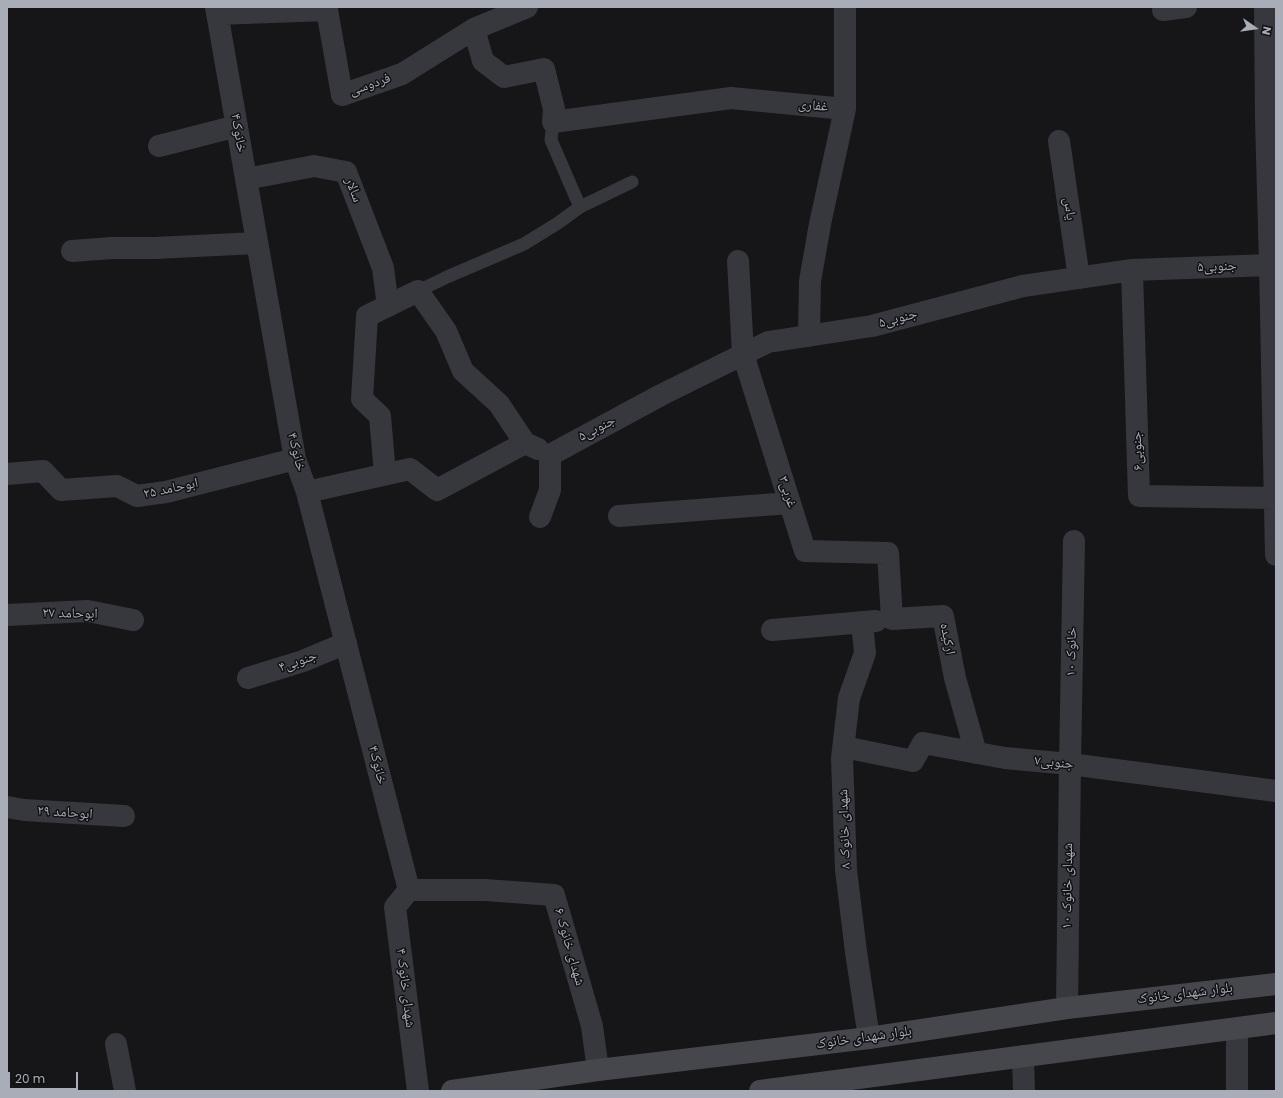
<!DOCTYPE html>
<html>
<head>
<meta charset="utf-8">
<style>
  body { margin:0 }
  #map { position:relative; width:1283px; height:1098px; overflow:hidden; background:#161618; font-family:Poppins,sans-serif }
  canvas { display:block }
  .frame { position:absolute; inset:0; border:8px solid #a8adb8; pointer-events:none }
  .north { position:absolute; left:1235px; top:8px; width:40px; height:40px; -webkit-text-stroke:3px #111113; paint-order:stroke; rotate:103deg; font-size:11px; font-weight:700; line-height:16px; text-align:center; color:#a8adb8 }
  .north::after { content:''; display:block; margin:auto; width:14px; height:18px; background:#a8adb8; clip-path:polygon(50% 0,100% 100%,50% 72%,0 100%) }
  .scale { position:absolute; left:8px; top:1072px; width:70px; height:18px; box-sizing:border-box; border:2px solid #a8adb8; border-top:0; padding-left:5px; font-size:12px; line-height:14px; white-space:nowrap; color:#a8adb8; -webkit-text-stroke:3px #111113; paint-order:stroke }
</style>
</head>
<body>
<div id="map">
<canvas width="1283" height="1098"></canvas>
<div class="frame"></div>
<div class="north">N</div>
<div class="scale">20 m</div>
</div>
<script>
const ctx = document.querySelector('canvas').getContext('2d');
ctx.lineJoin = 'round';
function trace(path, color, width, dash) { ctx.strokeStyle = color; ctx.lineWidth = width; ctx.lineCap = dash ? 'butt' : 'round'; ctx.setLineDash(dash || []); ctx.stroke(path); }
function label(font, color, halo, rows, align = 'center') {
  ctx.font = font + ' Poppins,"Noto Naskh Arabic",sans-serif'; ctx.lineWidth = 3; ctx.setLineDash([]); ctx.textBaseline = 'middle'; ctx.strokeStyle = halo; ctx.fillStyle = color; for (const [text, x, y, turn = 0] of rows) {
    ctx.save(); ctx.translate(x, y); ctx.rotate((+turn || 0) * Math.PI / 180); ctx.textAlign = isNaN(turn) ? turn : align; if (halo) ctx.strokeText(text, 0, 0); ctx.fillText(text, 0, 0); ctx.restore();
  }
}
const lane = new Path2D(`
  M 553,122 L 551,140 L 580,207
  M 418,291 L 447,277 L 524,244 L 558,223 L 580,207 L 632,182`);
const street = new Path2D(`
  M 216,7 L 295,459 L 307,492 L 409,890
  M 1265,7 L 1266,119 L 1270,265 L 1276,555
  M 1163,10 L 1186,7
  M 217,14 L 327,10 L 342,95 L 402,74 L 474,29 L 527,7
  M 474,29 L 483,61 L 504,77 L 544,69 L 554,109 L 553,122 L 731,98 L 845,109 L 820,224 L 810,281 L 809,336
  M 845,109 L 845,7
  M 1059,141 L 1079,278
  M 159,146 L 237,126
  M 246,179 L 314,166 L 346,172 L 383,268 L 388,306
  M 72,251 L 112,248 L 155,248 L 257,243
  M 738,261 L 743,354 L 805,551 L 888,553 L 892,619 L 943,616 L 955,678 L 976,753
  M 1132,270 L 1139,496 L 1276,498
  M 7,474 L 43,471 L 61,490 L 117,486 L 137,496 L 166,492 L 295,459
  M 385,474 L 380,416 L 362,399 L 367,316 L 418,291 L 446,331 L 463,371 L 499,404 L 525,443
  M 307,492 L 410,469 L 437,490 L 525,443 L 538,449
  M 619,516 L 790,503
  M 540,517 L 550,490 L 550,455 L 661,395 L 768,342 L 872,326 L 1023,286 L 1132,270 L 1270,265
  M 7,615 L 88,611 L 133,620
  M 862,622 L 865,653 L 849,698 L 842,758 L 846,870 L 856,952 L 869,1038
  M 772,630 L 876,621
  M 248,678 L 303,661 L 346,643
  M 844,747 L 913,761 L 923,743 L 1005,758 L 1070,764 L 1276,791
  M 7,807 L 24,810 L 124,816
  M 409,890 L 485,890 L 554,895 L 592,1026 L 598,1070
  M 409,890 L 395,907 L 418,1091
  M 1067,1008 L 1070,764 L 1074,541
  M 116,1044 L 125,1091
  M 1023,1056 L 1024,1091
  M 1237,1091 L 1237,1029`);
const secondary = new Path2D(`
  M 452,1091 L 598,1070 L 869,1038 L 1067,1008 L 1276,984
  M 760,1091 L 1276,1023`);
const streetNames = [
  ["فردوسی",370,85,-19],
  ["غفاری",813,106,6],
  ["خانوک۴",238,133,80],
  ["سالار",353,190,69],
  ["یاس",1069,209,82],
  ["جنوبی۵",1217,267,-2],
  ["جنوبی۵",898,319,-15],
  ["جنوبی۵",597,429,-28],
  ["جنوبی۶",1138,451,-92],
  ["خانوک۴",296,452,76],
  ["ابوحامد ۲۵",171,489,-12],
  ["غربی۳",787,492,72],
  ["ابوحامد ۲۷",70,614,1],
  ["ارکیده",947,639,79],
  ["خانوک ۱۰",1072,652,-89],
  ["جنوبی۴",298,662,-19],
  ["جنوبی۷",1054,763,6],
  ["خانوک۴",377,765,76],
  ["ابوحامد ۲۹",65,813,4],
  ["شهدای خانوک ۸",845,829,-92],
  ["شهدای خانوک ۱۰",1068,886,-89],
  ["شهدای خانوک ۶",569,947,74],
  ["شهدای خانوک ۴",405,988,83],
  ["بلوار شهدای خانوک",1185,994,-7],
  ["بلوار شهدای خانوک",864,1038,-8]
];
trace(lane, '#37383d', 13);
trace(street, '#37383d', 22);
trace(secondary, '#45474d', 22);
label('14px', '#a8adb8', '#111113', streetNames);
</script>
</body>
</html>
